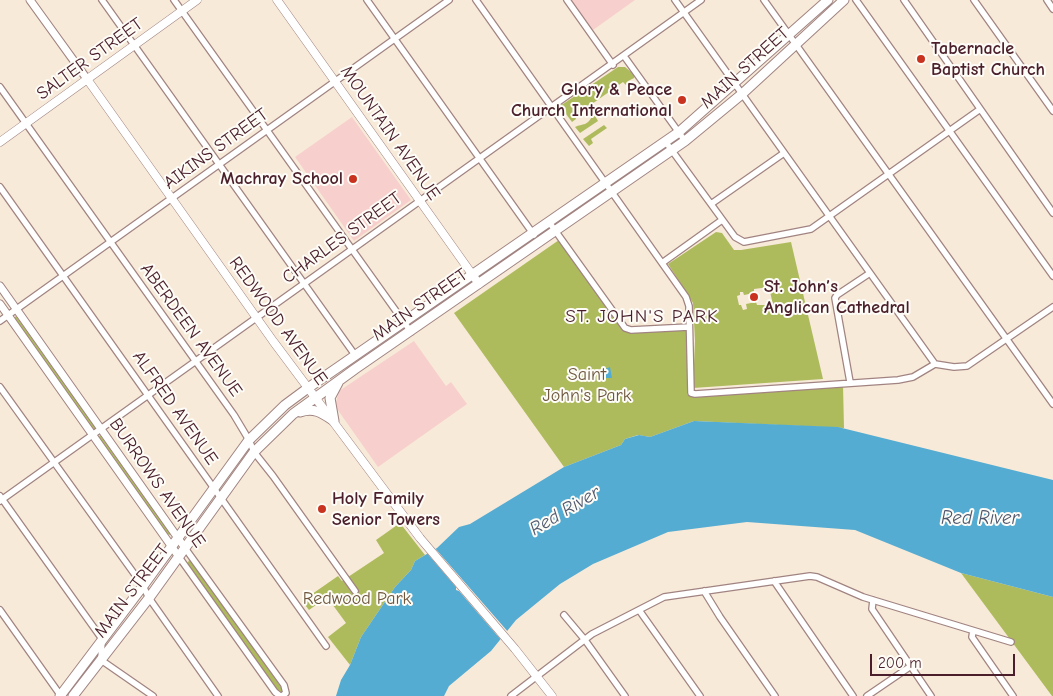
<!DOCTYPE html>
<html>
<head>
<meta charset="utf-8">
<style>
  body { margin:0 }
  #map { position:relative; width:1053px; height:696px; overflow:hidden; background:#f8ead9; font-family:"Comic Neue",sans-serif }
  canvas { display:block }
  .scale { position:absolute; left:870px; top:654px; width:145px; height:22px; box-sizing:border-box; border:2px solid #4a1f2b; border-top:0; padding-left:6px; font-size:15px; line-height:18px; white-space:nowrap; color:#4a1f2b; -webkit-text-stroke:4px #fdfcf7; paint-order:stroke }
</style>
</head>
<body>
<div id="map">
<canvas width="1053" height="696"></canvas>
<div class="scale">200 m</div>
</div>
<script>
const ctx = document.querySelector('canvas').getContext('2d');
ctx.lineJoin = 'round';
function paint(path, color) { ctx.fillStyle = color; ctx.fill(path, 'evenodd'); }
function trace(path, color, width, dash) { ctx.strokeStyle = color; ctx.lineWidth = width; ctx.lineCap = dash ? 'butt' : 'round'; ctx.setLineDash(dash || []); ctx.stroke(path); }
function label(font, color, halo, rows, align = 'center') {
  ctx.font = font + ' "Comic Neue",sans-serif'; ctx.lineWidth = 4; ctx.setLineDash([]); ctx.textBaseline = 'middle'; ctx.strokeStyle = halo; ctx.fillStyle = color; for (const [text, x, y, turn = 0] of rows) {
    ctx.save(); ctx.translate(x, y); ctx.rotate((+turn || 0) * Math.PI / 180); ctx.textAlign = isNaN(turn) ? turn : align; if (halo) ctx.strokeText(text, 0, 0); ctx.fillText(text, 0, 0); ctx.restore();
  }
}
const built = new Path2D(`
  M 570,0 L 635,0 L 593,30 L 590,29 Z
  M 352,117 L 411,200 L 354,241 L 295,157 Z
  M 414,341 L 446,386 L 451,382 L 467,404 L 378,467 L 335,406 L 339,391 Z`);
const green = new Path2D(`
  M 618,67 L 625,67 L 635,75 L 634,78 L 628,81 L 626,85 L 623,82 L 575,116 L 576,119 L 572,122 L 560,106 Z
  M 594,114 L 598,121 L 580,133 L 575,127 C 579,125 582,125 585,124 C 590,122 591,117 594,114 Z
  M 604,125 L 607,128 L 591,139 L 593,143 L 589,146 L 583,139 Z
  M 716,232 L 722,233 L 734,250 L 741,250 L 791,242 L 823,379 L 693,388 L 695,341 L 693,303 L 668,264 ZM 769,287 L 773,305 L 757,305 L 756,302 L 746,304 L 747,309 L 743,310 L 741,305 L 739,305 L 737,296 L 740,295 L 740,292 L 743,292 L 744,295 L 754,293 L 754,289 Z
  M 559,240 L 624,331 L 687,329 L 687,395 L 843,385 L 844,428 L 694,421 L 650,437 L 638,435 L 625,439 L 621,445 L 564,467 L 454,313 Z
  M 16,316 L 96,428 L 94,431 L 14,318 Z
  M 100,435 L 171,533 L 170,535 L 167,534 L 98,438 Z
  M 400,523 L 425,555 L 415,561 L 411,570 L 395,587 L 361,637 L 350,665 L 328,637 L 346,623 L 327,597 L 309,610 L 302,601 L 338,576 L 342,581 L 384,553 L 376,540 Z
  M 189,560 L 192,561 L 283,690 L 282,694 L 279,694 L 187,565 Z
  M 961,573 L 1053,597 L 1053,696 L 1052,696 Z`);
const water = new Path2D(`
  M 610,367 L 612,378 L 598,378 L 597,372 Z
  M 694,421 L 838,427 L 1053,480 L 1053,597 L 961,573 L 855,530 L 747,522 L 668,532 L 593,564 L 560,584 L 516,620 L 491,651 L 449,686 L 444,696 L 336,696 L 341,680 L 350,665 L 361,637 L 395,587 L 411,570 L 415,561 L 437,548 L 459,527 L 470,524 L 564,467 L 621,445 L 625,439 L 639,435 L 650,437 Z`);
const pier = new Path2D(`
  M 434,547 L 509,633 L 502,641 L 459,591 L 456,590 L 456,587 L 426,552 Z`);
const minor = new Path2D(`
  M 102,0 L 355,355
  M 174,0 L 411,332
  M 367,0 L 534,235
  M 476,0 L 686,297 L 689,306 L 691,393 L 695,394 L 898,380 L 913,377 L 935,364 L 954,367 L 967,366 L 1053,307
  M 567,0 L 613,65
  M 675,0 L 935,364
  M 764,0 L 1053,404
  M 856,0 L 1053,276
  M 904,0 L 1053,213
  M 974,0 L 1053,111
  M 1047,0 L 1053,9
  M 624,56 L 685,141
  M 0,87 L 234,415 L 249,440 L 254,452 L 273,476 L 355,591
  M 665,141 L 735,237 L 744,242 L 811,229 L 979,110
  M 0,187 L 326,646
  M 711,204 L 784,153
  M 549,222 L 625,328 L 631,330 L 689,327
  M 662,263 L 722,220
  M 0,321 L 449,0
  M 850,382 L 835,298 L 837,295 L 870,273
  M 0,387 L 143,586 L 149,598 L 218,696
  M 0,496 L 102,639 L 101,660 L 153,696
  M 0,501 L 701,0
  M 185,548 L 284,685 L 286,693 L 282,696
  M 179,557 L 275,692 L 280,696
  M 774,581 L 853,696
  M 704,591 L 720,617 L 775,696
  M 873,600 L 872,609 L 931,696
  M 0,610 L 61,696
  M 639,610 L 700,696
  M 564,615 L 585,640 L 625,696
  M 973,631 L 972,637 L 1013,696
  M 511,696 L 592,634 L 664,597 L 810,576 L 817,577 L 863,597 L 1011,642
  M 867,696 L 911,666`);
const tertiary = new Path2D(`
  M 30,0 L 87,79
  M 0,286 L 185,548
  M 0,304 L 179,557`);
const secondary = new Path2D(`
  M 277,0 L 479,284
  M 87,79 L 273,341 L 420,538 L 515,649 L 552,696
  M 0,142 L 197,0`);
const primary = new Path2D(`
  M 300,412 C 314,407 322,413 334,421
  M 334,421 L 330,398 L 338,383
  M 60,696 L 143,586 L 249,440 L 285,405 L 308,388 L 679,132 L 828,0
  M 73,696 L 149,598 L 254,452 L 293,414 L 355,369 L 685,141 L 742,94 L 844,0`);
const markers = [
  [921,59,5,"#c8321e"],
  [682,100,5,"#c8321e"],
  [353,179,5,"#c8321e"],
  [754,297,5,"#c8321e"],
  [322,509,5,"#c8321e"]
];
const poiNames = [
  ["Tabernacle",931,49],
  ["Baptist Church",931,70],
  ["Glory & Peace",672,90,"right"],
  ["Church International",672,111,"right"],
  ["Machray School",343,179,"right"],
  ["St. John’s",764,287],
  ["Anglican Cathedral",764,308],
  ["Holy Family",332,499],
  ["Senior Towers",332,520]
];
const streetNames = [
  ["SALTER STREET",90,59,-36],
  ["MAIN STREET",745,68,-42],
  ["MOUNTAIN AVENUE",390,133,55],
  ["AIKINS STREET",216,149,-36],
  ["CHARLES STREET",342,238,-36],
  ["MAIN STREET",420,305,-35],
  ["REDWOOD AVENUE",278,321,54],
  ["ABERDEEN AVENUE",191,330,54],
  ["ALFRED AVENUE",175,408,55],
  ["BURROWS AVENUE",157,483,55],
  ["MAIN STREET",132,591,-53]
];
const parkNames = [
  ["Saint",587,375],
  ["John's Park",587,396],
  ["Redwood Park",357,599]
];
const neighbourhoodNames = [
  ["ST. JOHN'S PARK",642,317]
];
const waterNames = [
  ["Red River",565,511,-31],
  ["Red River",980,519]
];
paint(built, '#f7d0cd');
paint(green, '#aebb5d');
paint(water, '#55acd2');
paint(pier, '#f8ead9');
trace(minor, '#a18482', 8);
trace(tertiary, '#a18482', 9);
trace(secondary, '#a18482', 9);
trace(primary, '#a18482', 11);
trace(minor, '#fff', 5.5);
trace(tertiary, '#fff', 7);
trace(secondary, '#fff', 8);
trace(primary, '#fff', 9);
for (const [x, y, r, color] of markers) { const dot = new Path2D(); dot.arc(x, y, r, 0, 2 * Math.PI); ctx.fillStyle = color; ctx.fill(dot); trace(dot, '#fdfcf7', 2); }
label('bold 18px', '#4a1f2b', '#fdfcf7', poiNames, 'left');
label('18px', '#4a1f2b', '#fdfcf7', streetNames);
label('18px', '#6d563c', '#fdfcf7', parkNames);
ctx.letterSpacing = '1px';
label('19px', '#4a1f2b', '#fdfcf7', neighbourhoodNames);
ctx.letterSpacing = '0px';
label('italic 19px', '#4e576e', '#fdfcf7', waterNames);
</script>
</body>
</html>
